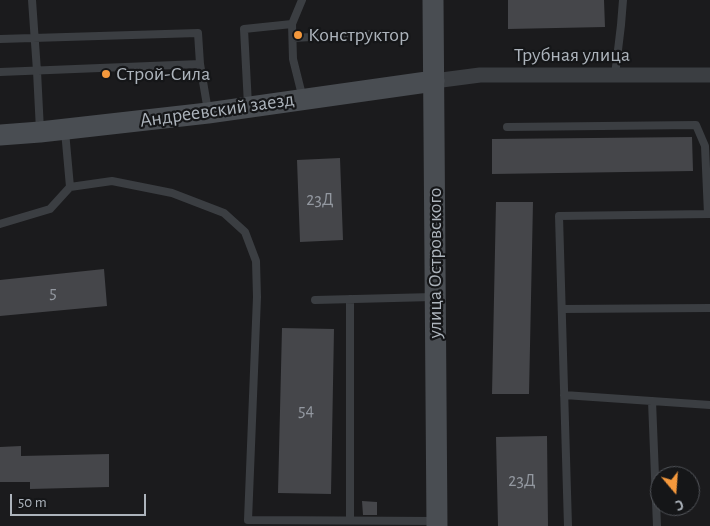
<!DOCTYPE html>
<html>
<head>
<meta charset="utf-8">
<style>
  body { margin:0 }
  #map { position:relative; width:710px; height:526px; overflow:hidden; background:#1b1b1d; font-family:"Alegreya Sans",sans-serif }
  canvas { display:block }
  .north { position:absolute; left:650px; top:466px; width:50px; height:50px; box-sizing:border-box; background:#151618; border:1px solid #52555a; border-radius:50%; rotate:162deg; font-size:14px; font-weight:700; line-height:20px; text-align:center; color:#adb4bc }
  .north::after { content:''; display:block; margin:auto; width:18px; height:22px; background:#f4983c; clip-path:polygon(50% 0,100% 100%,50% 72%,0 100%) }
  .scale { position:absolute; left:10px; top:494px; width:136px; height:22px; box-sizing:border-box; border:2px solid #adb4bc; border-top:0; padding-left:6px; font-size:15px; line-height:18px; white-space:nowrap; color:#adb4bc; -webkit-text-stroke:4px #151618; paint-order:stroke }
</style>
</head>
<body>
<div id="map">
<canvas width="710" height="526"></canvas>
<div class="north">С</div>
<div class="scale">50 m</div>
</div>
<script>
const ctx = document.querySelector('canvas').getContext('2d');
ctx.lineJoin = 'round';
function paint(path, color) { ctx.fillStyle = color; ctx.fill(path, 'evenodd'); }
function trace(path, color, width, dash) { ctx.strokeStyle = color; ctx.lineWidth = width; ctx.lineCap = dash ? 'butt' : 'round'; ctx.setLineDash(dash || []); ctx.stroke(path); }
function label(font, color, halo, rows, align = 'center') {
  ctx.font = font + ' "Alegreya Sans",sans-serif'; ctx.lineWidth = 4.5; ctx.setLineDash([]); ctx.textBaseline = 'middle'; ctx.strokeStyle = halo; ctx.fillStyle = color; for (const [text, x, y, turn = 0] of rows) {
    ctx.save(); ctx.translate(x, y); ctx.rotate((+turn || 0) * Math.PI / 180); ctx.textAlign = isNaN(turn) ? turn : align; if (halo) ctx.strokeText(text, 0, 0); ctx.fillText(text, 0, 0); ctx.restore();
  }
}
const building = new Path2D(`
  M 508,0 L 604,0 L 605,27 L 508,29 Z
  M 692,137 L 693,171 L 492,174 L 492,139 Z
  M 340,158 L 343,240 L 300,242 L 297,160 Z
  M 496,202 L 533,202 L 529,394 L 492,394 Z
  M 104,269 L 107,306 L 0,316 L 0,280 Z
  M 282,328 L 334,329 L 331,494 L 278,493 Z
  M 547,436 L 548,526 L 498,526 L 496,437 Z
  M 21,446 L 21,456 L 109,454 L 109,487 L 30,489 L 30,482 L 0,482 L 0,447 Z
  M 362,501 L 377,502 L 377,515 L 363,515 Z`);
const lane = new Path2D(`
  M 32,0 L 37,71 L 40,130
  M 302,0 L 292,24 L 293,59 L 303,99
  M 293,38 L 368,34
  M 0,39 L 198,33 L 200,64 L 208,111
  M 0,72 L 200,64
  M 615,75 L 621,25 L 623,0
  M 248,105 L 244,29 L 292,24
  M 507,127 L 696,125 L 705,146 L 708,214
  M 70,187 L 112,181 L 172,193 L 224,213 L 245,232 L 256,261 L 257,297 L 248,520 L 436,521
  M 0,224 L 50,209 L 70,187 L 65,131
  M 350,299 L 350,520
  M 315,300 L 433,297
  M 562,309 L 710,308
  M 564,395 L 710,405
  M 652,401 L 657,526
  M 568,526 L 559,216 L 710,214`);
const street = new Path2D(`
  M 434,81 L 480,75 L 710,75`);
const secondary = new Path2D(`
  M 433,0 L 437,526
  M 0,135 L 40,132 L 208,113 L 434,81`);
const markers = [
  [298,35,5,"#f4983c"],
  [106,74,5,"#f4983c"]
];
const numberNames = [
  ["23Д",320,200],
  ["5",53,293],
  ["54",306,411],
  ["23Д",522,481]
];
const poiNames = [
  ["Конструктор",308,35],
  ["Строй-Сила",116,74]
];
const streetNames = [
  ["Трубная улица",572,55],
  ["Андреевский заезд",217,110,-8],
  ["улица Островского",435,263,-90]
];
paint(building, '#45464a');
trace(lane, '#3b3e42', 8);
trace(street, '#3b3e42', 15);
trace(secondary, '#494d52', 21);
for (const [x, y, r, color] of markers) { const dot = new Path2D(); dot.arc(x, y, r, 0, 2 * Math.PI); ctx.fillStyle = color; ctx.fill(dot); trace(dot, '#151618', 2); }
label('18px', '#9398a0', null, numberNames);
label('20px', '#adb4bc', '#151618', poiNames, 'left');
label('20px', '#adb4bc', '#151618', streetNames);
</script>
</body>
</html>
